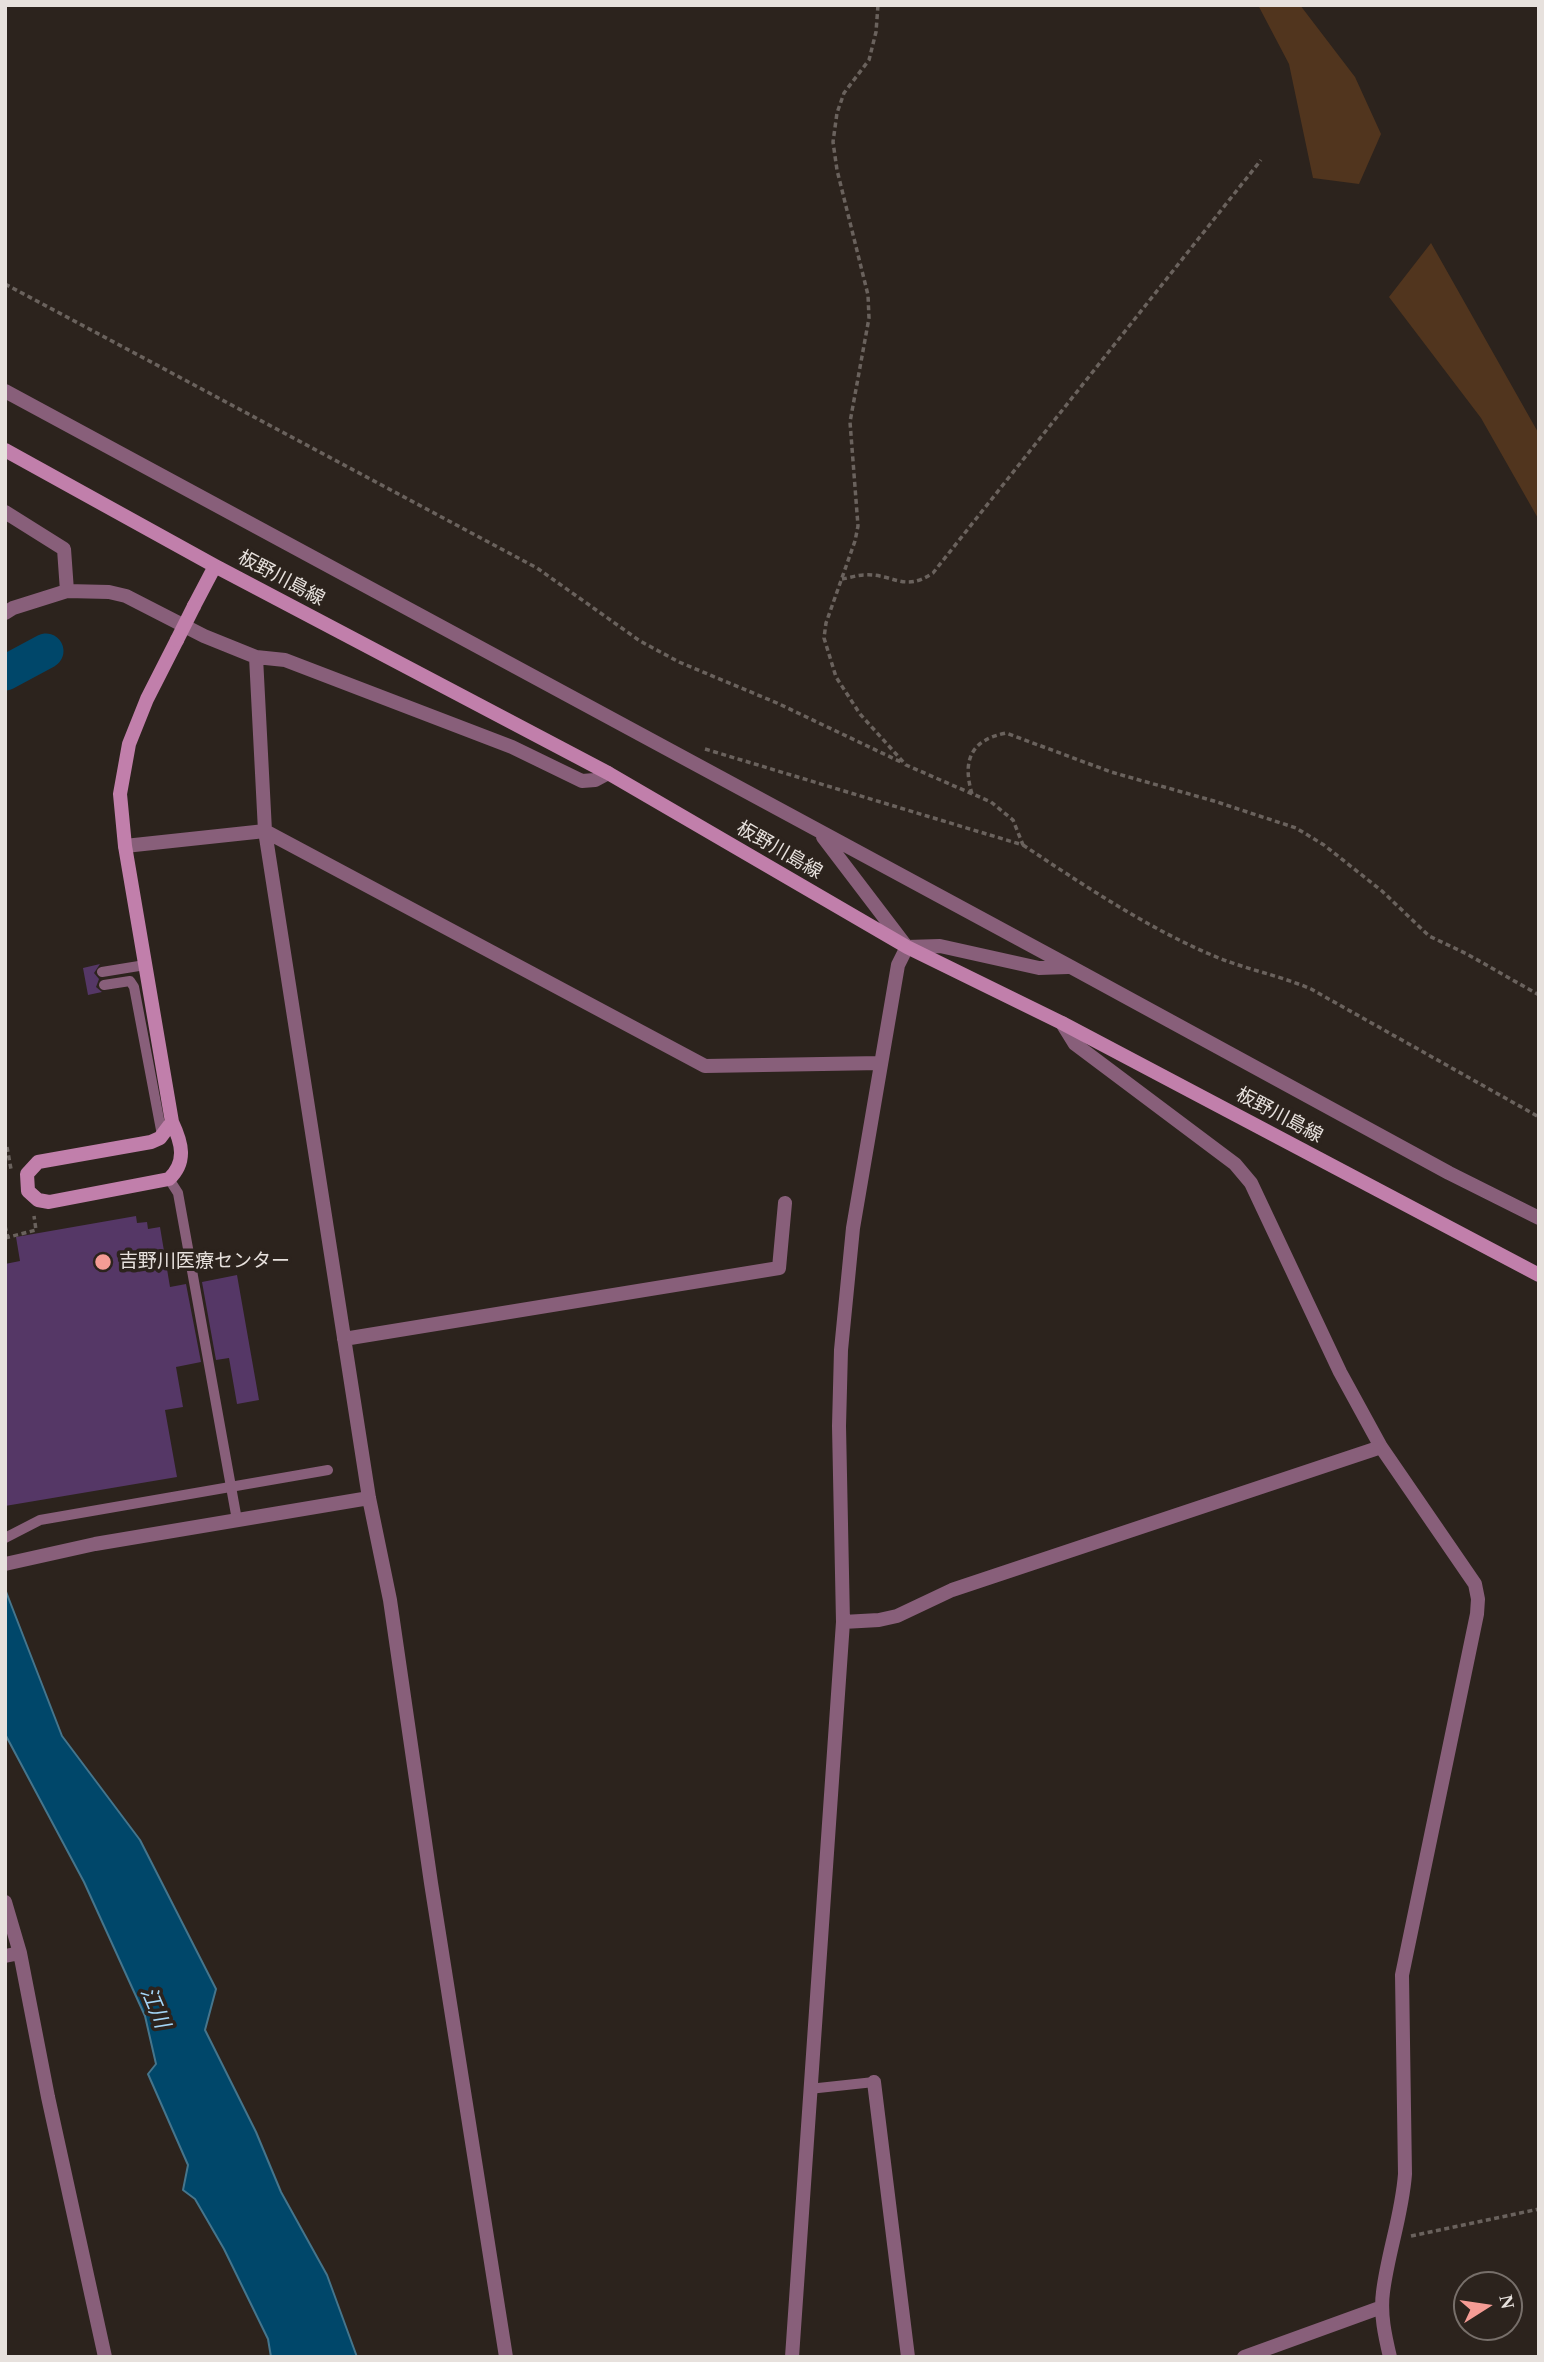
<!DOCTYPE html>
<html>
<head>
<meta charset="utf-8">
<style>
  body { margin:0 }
  #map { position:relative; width:1544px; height:2362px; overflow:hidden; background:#2c231d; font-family:"Times New Roman",serif }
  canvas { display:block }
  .frame { position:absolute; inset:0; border:7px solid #e7e1dd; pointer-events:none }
  .north { position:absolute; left:1453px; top:2271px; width:70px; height:70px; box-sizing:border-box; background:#2c231d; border:2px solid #776f6a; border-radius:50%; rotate:78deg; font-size:19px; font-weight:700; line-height:28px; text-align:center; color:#e7e1dd }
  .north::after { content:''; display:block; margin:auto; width:24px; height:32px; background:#f59c95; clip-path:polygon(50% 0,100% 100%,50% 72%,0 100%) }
</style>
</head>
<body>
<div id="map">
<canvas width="1544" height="2362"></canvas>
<div class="frame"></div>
<div class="north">N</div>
</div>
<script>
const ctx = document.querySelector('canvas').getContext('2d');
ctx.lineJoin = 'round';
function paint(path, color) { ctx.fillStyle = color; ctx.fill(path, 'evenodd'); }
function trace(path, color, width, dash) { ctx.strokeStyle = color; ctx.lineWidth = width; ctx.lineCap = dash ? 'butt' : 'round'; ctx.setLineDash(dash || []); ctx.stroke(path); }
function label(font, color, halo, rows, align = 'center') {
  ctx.font = font + ' "Times New Roman","Noto Sans JP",serif'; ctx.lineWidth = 7; ctx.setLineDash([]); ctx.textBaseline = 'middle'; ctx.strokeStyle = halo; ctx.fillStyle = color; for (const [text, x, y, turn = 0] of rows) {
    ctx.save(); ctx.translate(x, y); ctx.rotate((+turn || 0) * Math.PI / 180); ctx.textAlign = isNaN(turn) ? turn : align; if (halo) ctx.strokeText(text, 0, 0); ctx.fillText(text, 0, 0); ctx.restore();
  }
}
const green = new Path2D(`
  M 1258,5 L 1300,5 L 1355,77 L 1381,134 L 1359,184 L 1313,178 L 1289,64 Z
  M 1431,243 L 1539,434 L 1539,520 L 1481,418 L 1389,297 Z`);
const water = new Path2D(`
  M 5,1589 L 62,1736 L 140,1840 L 216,1989 L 205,2030 L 256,2132 L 281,2192 L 327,2275 L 357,2357 L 271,2357 L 268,2339 L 224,2249 L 195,2199 L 183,2190 L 188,2165 L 148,2074 L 156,2064 L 145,2016 L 84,1882 L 5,1734 Z`);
const river = new Path2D(`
  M 5,673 L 46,651`);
const building = new Path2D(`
  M 100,964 L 94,973 L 99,979 L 96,987 L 102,992 L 88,995 L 83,968 Z
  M 136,1216 L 137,1223 L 147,1222 L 148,1229 L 160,1227 L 170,1287 L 186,1284 L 201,1362 L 176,1367 L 183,1407 L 165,1410 L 177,1477 L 5,1506 L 5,1264 L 20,1261 L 16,1237 Z
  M 237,1275 L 259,1400 L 237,1404 L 229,1358 L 216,1360 L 202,1282 Z`);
const path = new Path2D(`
  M 5,284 L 537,568 L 640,641 L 679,662 L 777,703 L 903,763
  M 842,579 C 849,578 857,575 864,575 C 893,573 903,593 933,573 L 1261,160
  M 705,749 L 1023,845 L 1013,820 L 991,802 L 906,765 L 860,714 L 836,677 L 824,638 L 826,623 L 855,541 L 858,526 L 850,422 L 869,318 L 868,295 L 837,170 L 833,142 L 837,113 L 844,93 L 869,60 L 876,32 L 878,5
  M 972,794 C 962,760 971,740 1006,733 L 1111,772 L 1214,801 L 1296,828 L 1324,845 L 1382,891 L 1429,936 L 1467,954 L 1539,995
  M 1023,845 C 1085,886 1150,930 1219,958 C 1249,970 1281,976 1311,989 L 1539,1117
  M 7,1147 L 11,1169
  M 5,1226 L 8,1238
  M 5,1238 L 36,1230 L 34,1216
  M 1411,2236 L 1539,2209`);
const lane = new Path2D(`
  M 102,972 L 145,965
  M 104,985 L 130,981 L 134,987 L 162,1135
  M 169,1179 L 178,1193 L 237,1520
  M 5,1538 L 40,1520 L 328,1470
  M 809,2089 L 874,2082`);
const street = new Path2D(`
  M 5,391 L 1071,967 L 1449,1173 L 1539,1218
  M 5,512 L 64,549 L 67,591
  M 5,613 L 13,608 L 67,591 L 109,592 L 126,596 L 204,636 L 256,657 L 285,660 L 512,747 L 582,781 L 595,780 L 608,773
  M 256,657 L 265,831 L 369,1498 L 390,1600 L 431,1883 L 506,2357
  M 823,837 L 906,946
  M 125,846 L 265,831 L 705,1066 L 881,1063
  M 907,947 L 940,946 L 1039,968 L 1068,967
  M 1062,1023 L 1075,1044 L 1235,1164 L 1251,1183 L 1340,1372 L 1381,1447 L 1475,1584 L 1478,1599 L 1477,1614 L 1402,1975 L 1405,2174 C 1402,2215 1388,2252 1383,2292 C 1380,2314 1385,2336 1390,2357
  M 344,1339 L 779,1268 L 785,1203
  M 5,1564 L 95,1544 L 369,1498
  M 843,1622 L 879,1620 L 897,1616 L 952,1590 L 1381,1447
  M 5,1902 L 20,1953 L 48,2097 L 105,2357
  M 5,1956 L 20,1953
  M 874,2082 L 908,2357
  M 792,2357 L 843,1622 L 839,1426 L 841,1350 L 853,1228 L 898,965 L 907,947
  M 1244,2357 L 1382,2307`);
const secondary = new Path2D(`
  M 5,450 L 215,566 L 608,773 L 907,947 L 1062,1023 L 1539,1275
  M 194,606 L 215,566
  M 172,1122 L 160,1138 L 151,1142 L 38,1162 L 27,1174 L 28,1191 L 38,1200 L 49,1202 L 169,1179 C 187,1162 182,1143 172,1122 L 125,846 L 120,794 L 129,744 L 147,699 L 177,640`);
const secondaryBridge = new Path2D(`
  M 177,640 L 194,606`);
const markers = [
  [103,1262,9,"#f59c95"]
];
const streetNames = [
  ["板野川島線",281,579,28],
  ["板野川島線",779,851,30],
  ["板野川島線",1279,1116,28]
];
const poiNames = [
  ["吉野川医療センター",119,1262]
];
const waterNames = [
  ["江川",154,2008,67]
];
paint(green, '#51351e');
paint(water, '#00476a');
trace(water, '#45758c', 2);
trace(river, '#00476a', 35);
paint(building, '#553766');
trace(path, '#6a625d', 3.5, [5, 3.5]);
trace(lane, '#885f7a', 10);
trace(street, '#885f7a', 14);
trace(secondary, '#c17fab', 14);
trace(secondaryBridge, '#c17fab', 14);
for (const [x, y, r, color] of markers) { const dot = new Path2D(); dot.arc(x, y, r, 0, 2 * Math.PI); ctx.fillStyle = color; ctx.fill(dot); trace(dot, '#2c231d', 2.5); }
label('19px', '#e7e1dd', '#2c231d', streetNames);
label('19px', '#e7e1dd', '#2c231d', poiNames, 'left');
label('italic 21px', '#a4d6f7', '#2c231d', waterNames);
</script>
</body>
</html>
